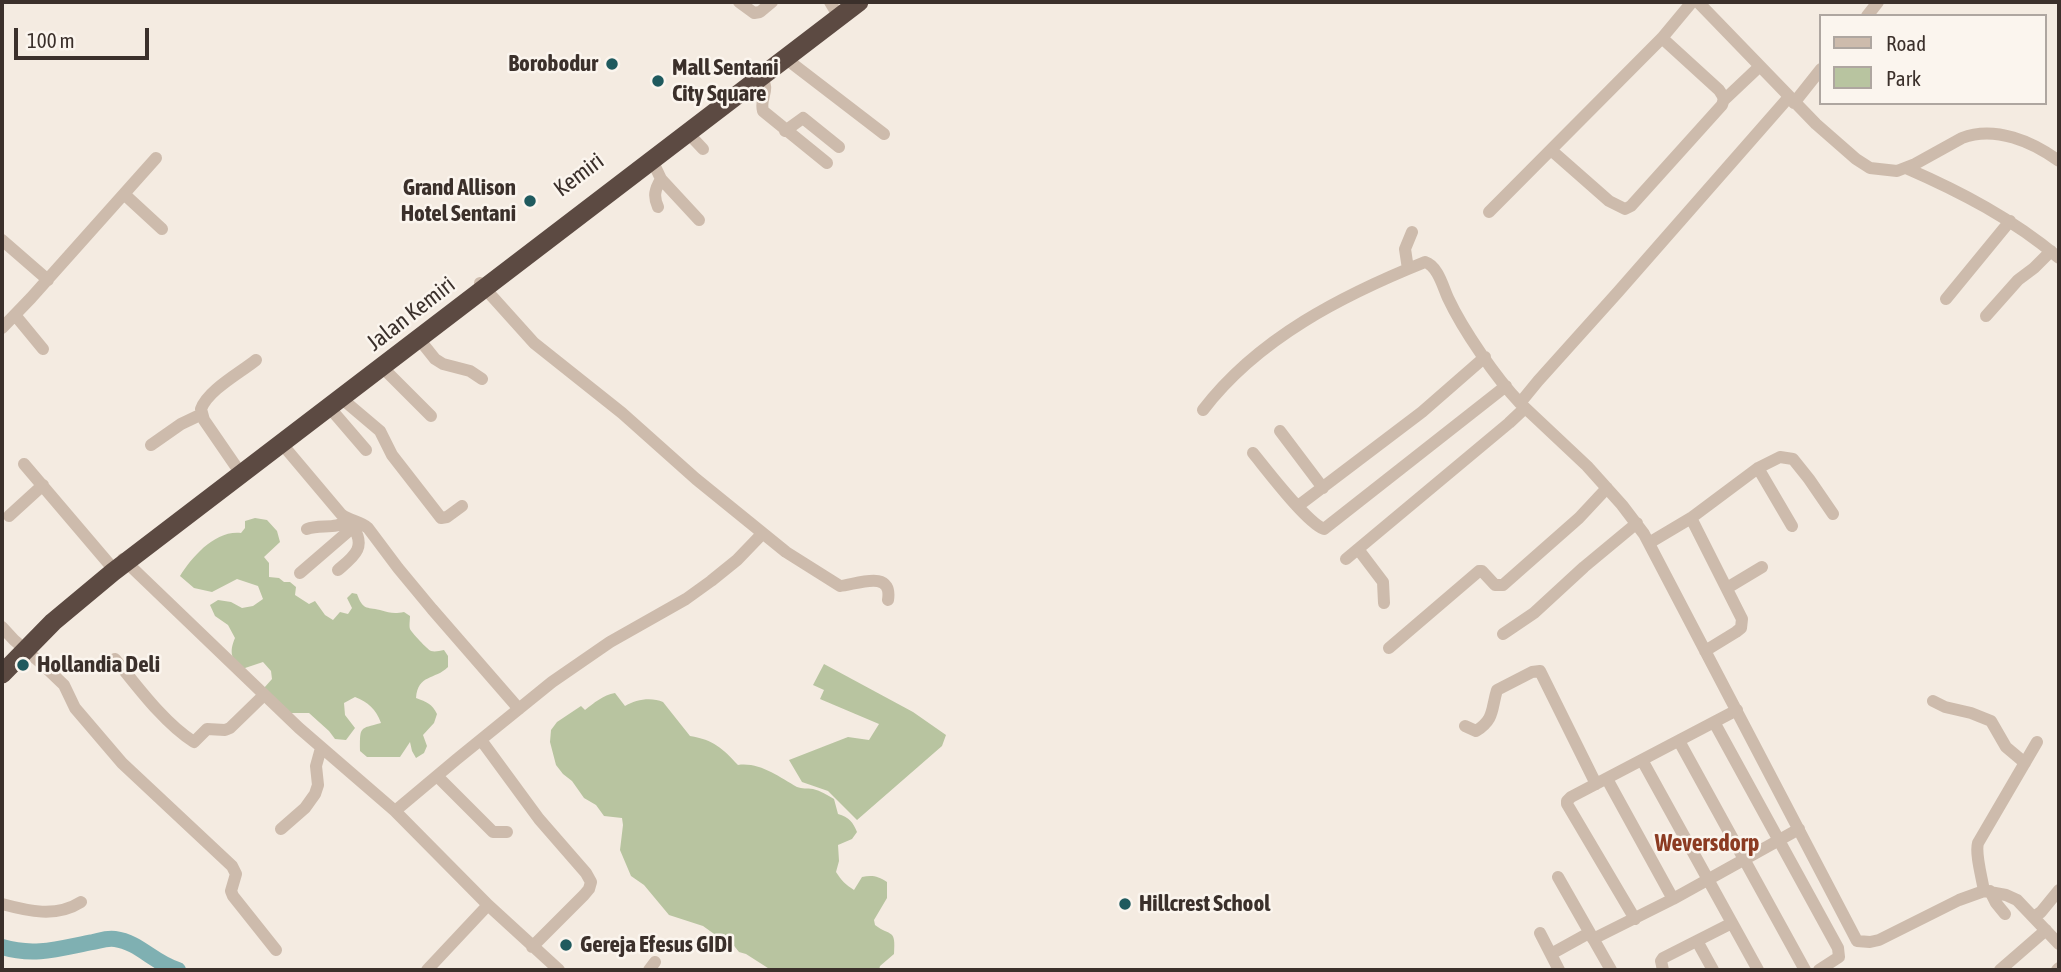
<!DOCTYPE html>
<html>
<head>
<meta charset="utf-8">
<style>
  body { margin:0 }
  #map { position:relative; width:2061px; height:972px; overflow:hidden; background:#f4ebe1; font-family:"Asap Condensed",sans-serif }
  canvas { display:block }
  .frame { position:absolute; inset:0; border:4px solid #3b302b; pointer-events:none }
  .legend { position:absolute; left:1819px; top:14px; width:228px; height:91px; box-sizing:border-box; background:#fbf5ee; border:2px solid #aea6a0; margin:0; padding:9px 12px; list-style:none; font-size:21px; color:#3b302b }
  .legend li { display:flex; align-items:center; gap:14px; height:35px }
  .legend b { width:35px; border:2px solid #aea6a0 }
  .scale { position:absolute; left:14px; top:28px; width:135px; height:32px; box-sizing:border-box; border:4px solid #3b302b; border-top:0; padding-left:9px; font-size:21px; line-height:24px; white-space:nowrap; color:#3b302b; -webkit-text-stroke:5px #fbf5ee; paint-order:stroke }
</style>
</head>
<body>
<div id="map">
<canvas width="2061" height="972"></canvas>
<div class="frame"></div>
<ul class="legend">
<li><b style="height:9px;background:#cdbbac"></b>Road</li>
<li><b style="height:19px;background:#b8c4a0"></b>Park</li>
</ul>
<div class="scale">100 m</div>
</div>
<script>
const ctx = document.querySelector('canvas').getContext('2d');
ctx.lineJoin = 'round';
function paint(path, color) { ctx.fillStyle = color; ctx.fill(path, 'evenodd'); }
function trace(path, color, width, dash) { ctx.strokeStyle = color; ctx.lineWidth = width; ctx.lineCap = dash ? 'butt' : 'round'; ctx.setLineDash(dash || []); ctx.stroke(path); }
function label(font, color, halo, rows, align = 'center') {
  ctx.font = font + ' "Asap Condensed",sans-serif'; ctx.lineWidth = 5; ctx.setLineDash([]); ctx.textBaseline = 'middle'; ctx.strokeStyle = halo; ctx.fillStyle = color; for (const [text, x, y, turn = 0] of rows) {
    ctx.save(); ctx.translate(x, y); ctx.rotate((+turn || 0) * Math.PI / 180); ctx.textAlign = isNaN(turn) ? turn : align; if (halo) ctx.strokeText(text, 0, 0); ctx.fillText(text, 0, 0); ctx.restore();
  }
}
const green = new Path2D(`
  M 255,518 L 267,520 L 277,531 L 280,542 L 264,557 L 269,563 L 269,577 L 279,578 L 284,582 L 290,582 L 296,587 L 295,595 L 309,604 L 315,601 L 325,615 L 333,620 L 340,612 L 348,614 L 352,608 L 347,598 L 352,593 L 357,594 C 363,610 366,607 380,610 C 390,613 394,614 404,612 L 410,616 C 410,619 409,626 410,629 C 411,632 428,650 431,651 C 435,652 439,651 444,650 L 448,656 L 448,667 C 435,680 418,674 416,698 C 427,702 432,704 437,714 L 434,723 L 423,735 L 427,746 L 424,753 L 416,758 L 412,751 L 410,742 L 400,757 L 367,757 L 360,751 C 360,726 359,729 381,723 C 376,709 368,702 355,697 L 344,703 L 345,715 L 355,728 L 346,740 L 335,739 L 329,731 L 309,713 L 287,713 L 264,688 L 272,679 L 271,671 L 263,662 L 242,669 C 231,659 229,652 235,638 L 228,625 L 215,616 L 210,605 L 218,600 L 231,602 L 242,608 L 253,606 L 263,599 L 258,586 L 237,579 L 212,592 L 194,588 L 180,576 C 192,557 215,530 241,533 L 245,528 L 245,521 Z
  M 824,664 L 913,712 L 946,735 L 942,746 L 857,820 L 828,791 L 802,782 L 789,760 L 848,737 L 869,740 L 879,724 L 820,699 L 824,690 L 813,685 Z
  M 615,693 L 625,706 C 636,699 652,697 663,702 L 690,736 C 714,740 722,748 738,765 C 760,762 779,777 797,787 C 802,789 807,788 813,789 C 821,791 827,795 834,799 L 838,814 C 849,817 853,822 857,832 L 852,839 L 838,845 L 839,861 L 836,872 C 841,880 846,885 854,890 L 862,877 C 872,875 878,876 887,882 L 887,898 L 874,920 L 875,925 C 891,937 896,928 894,954 L 880,966 L 879,970 L 771,970 L 746,954 L 739,952 L 731,942 L 724,941 L 703,926 L 669,915 L 644,885 L 631,876 L 620,850 L 623,825 L 622,818 L 604,816 L 596,805 L 584,798 L 572,781 L 563,774 L 556,765 L 550,742 L 551,730 L 557,722 L 581,706 L 585,710 C 594,703 603,695 615,693 Z`);
const river = new Path2D(`
  M 2,947 C 35,957 61,948 93,942 C 102,940 106,938 115,939 C 139,942 155,964 178,970`);
const minor = new Path2D(`
  M 739,2 L 754,13 L 760,12 L 772,2
  M 830,2 L 839,17
  M 1698,2 L 1816,124 L 1856,159 L 1870,168 L 1897,171 L 1915,164 L 1962,138 C 1995,125 2033,142 2059,161
  M 1867,16 L 1878,2
  M 785,58 L 884,134
  M 760,76 C 772,91 759,96 763,111 L 827,163
  M 1789,97 L 1618,292 L 1538,381 L 1520,403 L 1587,466 L 1622,505 L 1644,534 L 1857,941 L 1870,942 L 1879,940 L 1959,900 L 1984,891 L 2006,895 L 2017,900 L 2059,944
  M 1724,100 L 1760,66
  M 1794,103 L 1821,69
  M 785,131 L 803,118 L 839,147
  M 687,132 L 703,149
  M 1551,150 L 1609,201 L 1625,209 L 1631,206 L 1722,105 C 1725,98 1723,96 1719,90 L 1662,38
  M 652,160 L 661,179 L 699,220
  M 1906,168 C 1961,192 2013,219 2059,258
  M 124,194 L 162,229
  M 658,207 C 653,196 655,189 661,179
  M 1489,212 L 1662,38 L 1692,2
  M 2,240 L 48,280
  M 1408,269 L 1405,249 L 1412,232
  M 480,283 L 534,343 L 622,413 L 696,479 L 786,552 L 840,586 C 855,585 893,568 888,600
  M 1946,299 L 2010,221
  M 15,315 L 43,349
  M 1986,316 L 2018,280 L 2034,268 L 2051,251
  M 2,328 L 31,298 L 156,158
  M 419,339 L 435,359 L 443,364 L 470,371 L 482,379
  M 382,367 L 431,416
  M 341,398 L 380,431 L 392,455 L 441,518 L 447,517 L 462,506
  M 329,407 L 366,450
  M 1203,410 C 1258,338 1343,295 1425,262 C 1438,266 1443,287 1448,298 C 1463,330 1496,378 1520,403
  M 1280,431 L 1323,488
  M 282,444 L 341,514 C 349,521 360,521 368,528 L 398,568 L 432,609 L 519,709
  M 151,445 L 181,424 L 202,414
  M 1253,453 C 1267,470 1306,522 1324,529 L 1506,386
  M 24,464 L 110,565
  M 237,468 L 204,420 L 201,409 C 208,390 240,373 256,360
  M 1758,468 L 1792,526
  M 1298,506 L 1422,412 L 1485,357
  M 9,516 L 43,485
  M 1691,518 L 1742,619 L 1741,628 L 1736,632 L 1705,651
  M 307,529 C 320,524 337,530 348,520
  M 1649,543 L 1691,518 L 1758,468 L 1780,457 L 1793,459 L 1809,479 L 1833,514
  M 1358,549 L 1383,582 L 1384,603
  M 123,559 L 299,728 L 395,811 L 488,905 L 559,970
  M 1346,559 L 1509,423 L 1525,408
  M 338,570 C 353,557 367,548 353,527
  M 300,573 L 358,523
  M 1727,588 L 1762,567
  M 2,627 L 14,640 L 42,664 L 64,685 L 75,708 L 122,763 L 232,866 L 236,874 L 231,891 L 233,896 L 276,950
  M 1503,634 L 1534,613 L 1584,567 L 1637,523
  M 1389,648 L 1479,571 L 1482,571 L 1495,585 L 1503,585 L 1579,518 L 1607,488
  M 115,659 C 137,686 164,723 194,742 L 207,729 L 225,730 L 230,728 L 264,695
  M 1933,701 L 1945,707 L 1971,713 L 1991,721 L 2006,747 L 2025,763
  M 1714,722 L 1838,948 L 1839,957 L 1819,970
  M 1465,726 L 1476,731 C 1495,719 1491,709 1497,690 L 1532,672 L 1540,671 L 1596,784
  M 481,740 L 539,819 L 586,873 L 591,882 L 589,889 L 584,895 L 532,947
  M 1679,741 L 1805,970
  M 1642,760 L 1758,970
  M 437,776 L 493,832 L 507,832
  M 1607,779 L 1673,899
  M 395,811 L 457,759 L 552,682 L 610,642 L 686,599 L 711,581 L 737,560 L 762,534
  M 281,829 L 305,808 L 315,794 L 318,785 L 316,766 L 321,748
  M 1558,877 L 1611,970
  M 1984,891 C 1982,878 1975,854 1978,843 L 2037,742
  M 1990,891 L 1996,903 L 2005,914
  M 2,904 C 28,911 56,918 81,902
  M 2034,917 L 2041,912 L 2059,890
  M 1635,919 L 1567,804 L 1567,801 L 1571,797 L 1737,710
  M 1540,933 L 1559,970
  M 1593,939 L 1673,899 L 1799,829
  M 1697,941 L 1713,970
  M 1551,954 L 1589,933
  M 427,970 L 488,905
  M 649,970 L 655,962
  M 1663,970 L 1661,961 L 1663,958 L 1732,923
  M 2000,970 L 2046,930
  M 2057,970 L 2059,968`);
const highway = new Path2D(`
  M 2,674 L 53,622 L 113,572 L 859,2`);
const markers = [
  [612,64,7,"#1f5a5e"],
  [658,81,7,"#1f5a5e"],
  [530,201,7,"#1f5a5e"],
  [23,665,7,"#1f5a5e"],
  [1125,904,7,"#1f5a5e"],
  [566,945,7,"#1f5a5e"]
];
const poiNames = [
  ["Borobodur",598,64,"right"],
  ["Mall Sentani",672,68],
  ["City Square",672,94],
  ["Grand Allison",516,188,"right"],
  ["Hotel Sentani",516,214,"right"],
  ["Hollandia Deli",37,665],
  ["Hillcrest School",1139,904],
  ["Gereja Efesus GIDI",580,945]
];
const streetNames = [
  ["Kemiri",579,175,-37],
  ["Jalan Kemiri",411,314,-38]
];
const neighbourhoodNames = [
  ["Weversdorp",1707,843]
];
paint(green, '#b8c4a0');
trace(river, '#7fb0b2', 16);
trace(minor, '#cdbbac', 12);
trace(highway, '#5c4a42', 19);
for (const [x, y, r, color] of markers) { const dot = new Path2D(); dot.arc(x, y, r, 0, 2 * Math.PI); ctx.fillStyle = color; ctx.fill(dot); trace(dot, '#fbf5ee', 2.5); }
label('bold 23px', '#3b302b', '#fbf5ee', poiNames, 'left');
label('23px', '#3b302b', '#fbf5ee', streetNames);
label('bold 24px', '#8c3b22', '#fbf5ee', neighbourhoodNames);
</script>
</body>
</html>
